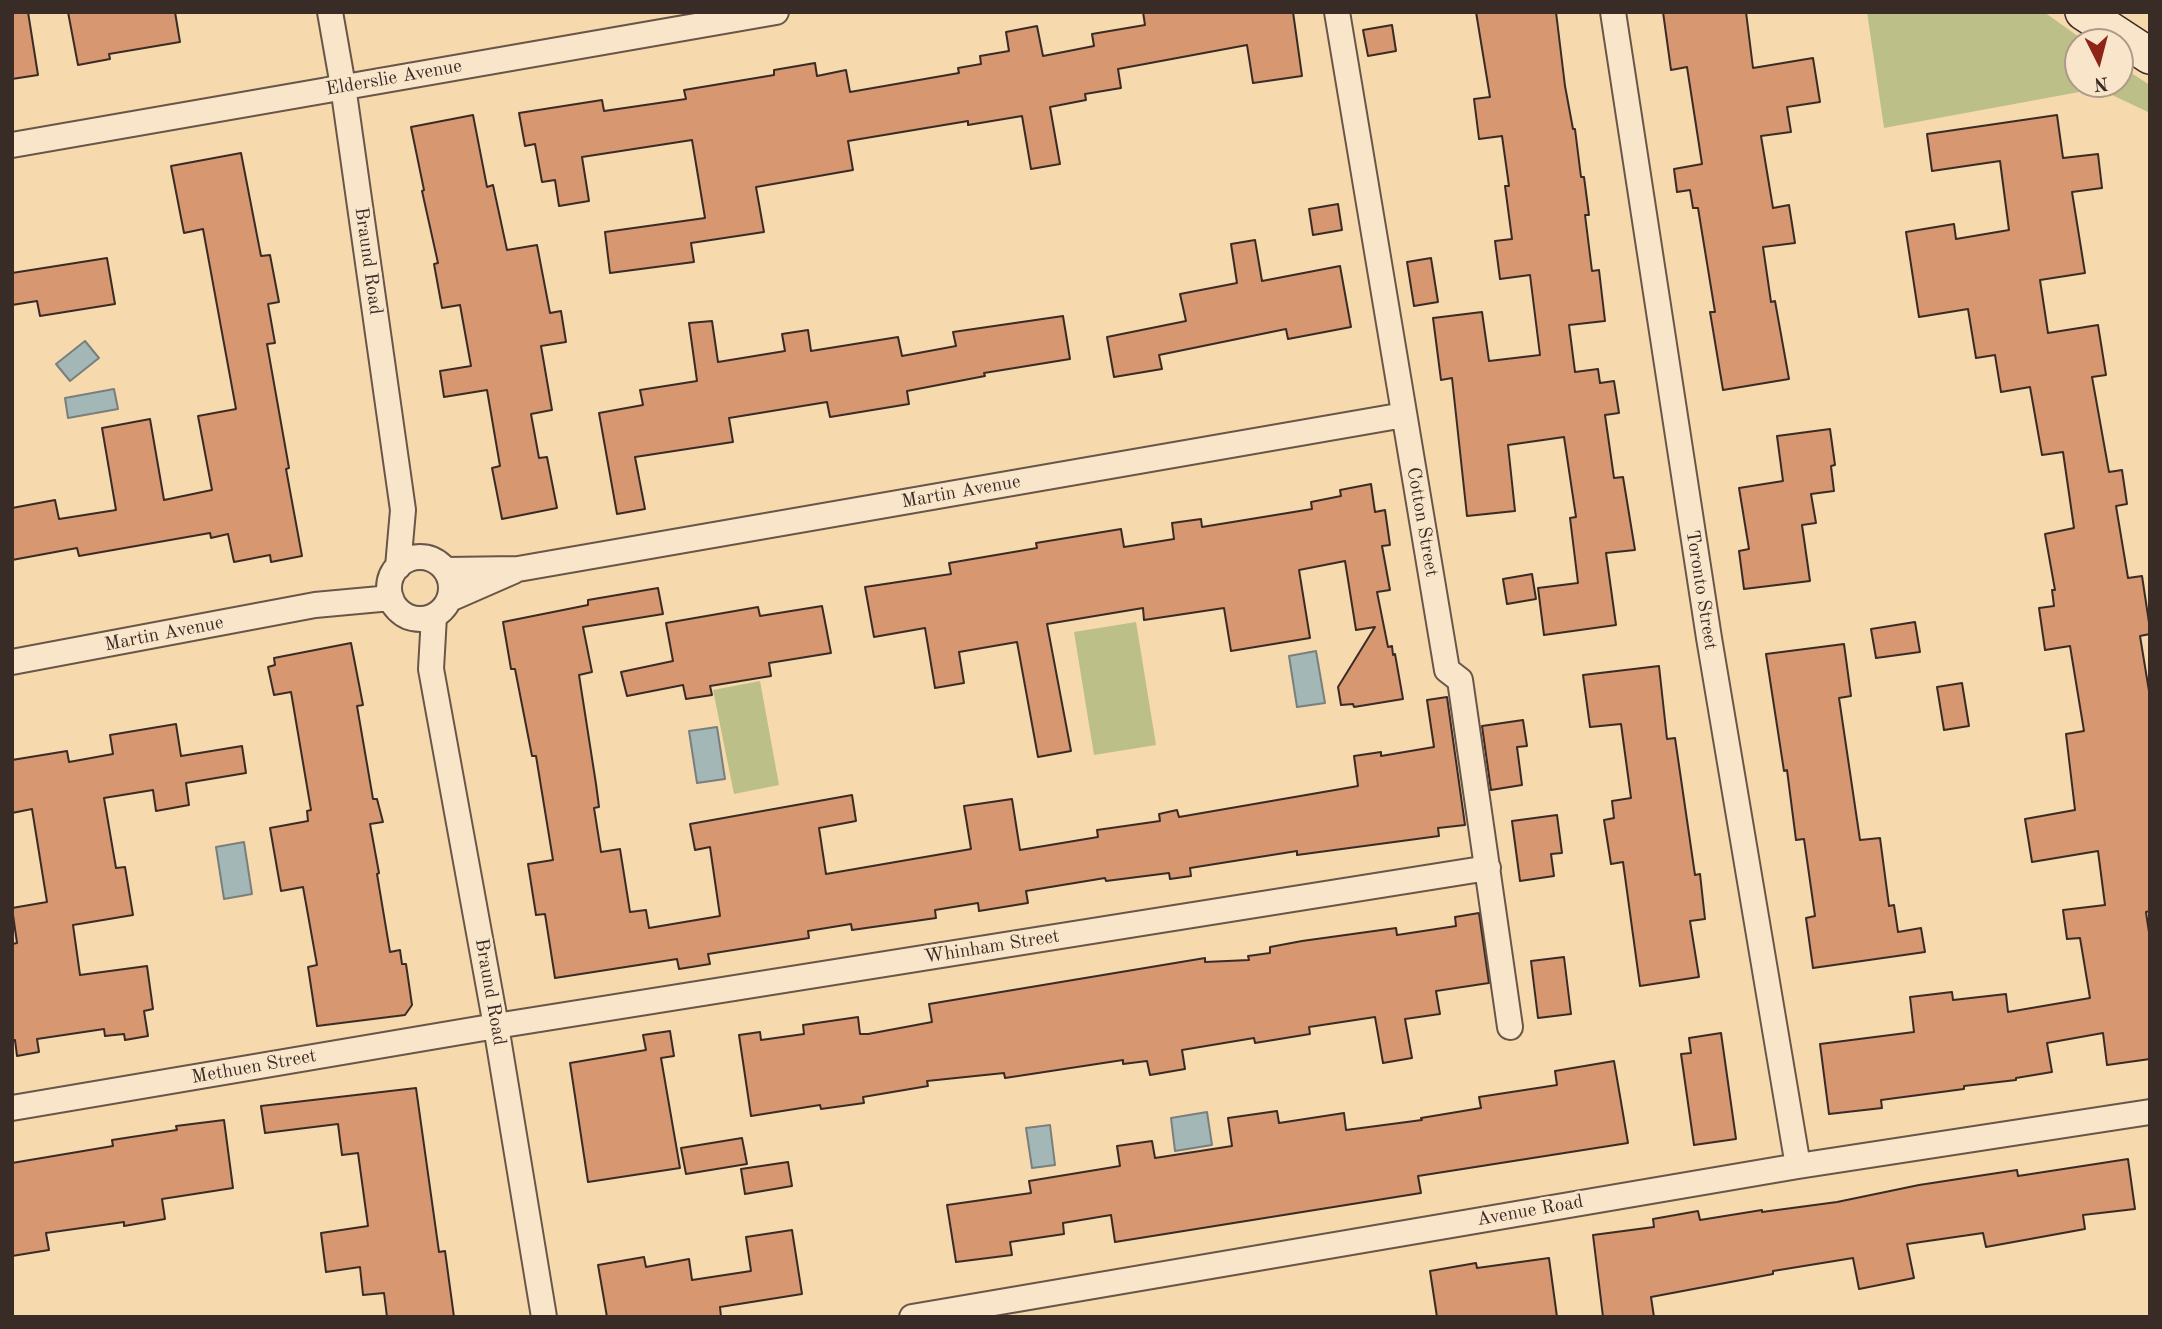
<!DOCTYPE html>
<html>
<head>
<meta charset="utf-8">
<style>
  body { margin:0 }
  #map { position:relative; width:2162px; height:1329px; overflow:hidden; background:#f6d9ad; font-family:"Old Standard TT",serif }
  canvas { display:block }
  .frame { position:absolute; inset:0; border:14px solid #392b26; pointer-events:none }
  .north { position:absolute; left:2064px; top:28px; width:70px; height:70px; box-sizing:border-box; background:#f9e6ca; border:2px solid #ac9b88; border-radius:50%; rotate:174deg; font-size:19px; font-weight:700; line-height:28px; text-align:center; color:#392b26 }
  .north::after { content:''; display:block; margin:auto; width:24px; height:32px; background:#8f2418; clip-path:polygon(50% 0,100% 100%,50% 72%,0 100%) }
</style>
</head>
<body>
<div id="map">
<canvas width="2162" height="1329"></canvas>
<div class="frame"></div>
<div class="north">N</div>
</div>
<script>
const ctx = document.querySelector('canvas').getContext('2d');
ctx.lineJoin = 'round';
function paint(path, color) { ctx.fillStyle = color; ctx.fill(path, 'evenodd'); }
function trace(path, color, width, dash) { ctx.strokeStyle = color; ctx.lineWidth = width; ctx.lineCap = dash ? 'butt' : 'round'; ctx.setLineDash(dash || []); ctx.stroke(path); }
function label(font, color, halo, rows, align = 'center') {
  ctx.font = font + ' "Old Standard TT",serif'; ctx.lineWidth = 6; ctx.setLineDash([]); ctx.textBaseline = 'middle'; ctx.strokeStyle = halo; ctx.fillStyle = color; for (const [text, x, y, turn = 0] of rows) {
    ctx.save(); ctx.translate(x, y); ctx.rotate((+turn || 0) * Math.PI / 180); ctx.textAlign = isNaN(turn) ? turn : align; if (halo) ctx.strokeText(text, 0, 0); ctx.fillText(text, 0, 0); ctx.restore();
  }
}
const green = new Path2D(`
  M 1867,12 L 2044,12 L 2086,42 L 2078,42 L 2078,84 L 2120,84 L 2120,66 L 2150,85 L 2150,113 L 2110,94 L 2090,90 L 1884,128 Z
  M 1136,622 L 1156,745 L 1094,755 L 1074,632 Z
  M 760,681 L 779,785 L 734,794 L 713,690 Z`);
const water = new Path2D(`
  M 85,341 L 99,358 L 70,381 L 56,364 Z
  M 114,389 L 118,409 L 68,418 L 65,398 Z
  M 1316,651 L 1325,703 L 1297,707 L 1289,656 Z
  M 717,727 L 725,779 L 697,783 L 689,731 Z
  M 244,842 L 252,894 L 224,899 L 216,847 Z
  M 1207,1112 L 1212,1145 L 1175,1151 L 1171,1118 Z
  M 1050,1125 L 1055,1165 L 1032,1168 L 1026,1128 Z`);
const building = new Path2D(`
  M 12,12 L 28,12 L 38,75 L 12,79 Z
  M 68,12 L 175,12 L 180,42 L 109,54 L 110,59 L 78,65 Z
  M 1143,12 L 1293,12 L 1302,76 L 1253,83 L 1247,45 L 1118,69 L 1121,88 L 1085,94 L 1086,100 L 1050,107 L 1060,164 L 1031,169 L 1022,116 L 968,125 L 968,121 L 848,141 L 853,170 L 756,187 L 764,232 L 691,243 L 694,262 L 610,273 L 605,232 L 705,218 L 692,140 L 582,157 L 589,201 L 559,206 L 555,180 L 542,182 L 535,144 L 525,146 L 519,113 L 602,100 L 604,111 L 686,99 L 684,90 L 774,75 L 774,70 L 815,63 L 817,76 L 846,70 L 850,92 L 959,73 L 958,68 L 981,64 L 980,56 L 1009,51 L 1006,32 L 1037,26 L 1043,56 L 1094,46 L 1092,34 L 1145,25 Z
  M 1476,12 L 1556,12 L 1565,86 L 1573,129 L 1575,129 L 1581,177 L 1584,177 L 1589,215 L 1585,215 L 1592,271 L 1599,270 L 1605,321 L 1569,325 L 1575,372 L 1598,369 L 1600,383 L 1614,381 L 1619,413 L 1605,415 L 1614,478 L 1623,477 L 1635,550 L 1606,553 L 1616,625 L 1544,635 L 1538,588 L 1578,583 L 1570,518 L 1576,517 L 1564,437 L 1508,445 L 1515,511 L 1467,516 L 1452,378 L 1441,380 L 1433,318 L 1482,312 L 1489,361 L 1540,355 L 1530,275 L 1500,279 L 1495,241 L 1512,239 L 1505,186 L 1509,186 L 1502,136 L 1479,139 L 1474,99 L 1490,97 Z
  M 1663,12 L 1746,12 L 1753,68 L 1813,58 L 1820,102 L 1787,107 L 1791,132 L 1761,136 L 1773,208 L 1789,205 L 1795,243 L 1763,247 L 1771,302 L 1775,301 L 1789,379 L 1723,390 L 1710,312 L 1715,312 L 1698,208 L 1693,208 L 1690,190 L 1677,192 L 1674,169 L 1702,164 L 1687,67 L 1671,70 Z
  M 1392,25 L 1396,51 L 1368,56 L 1363,30 Z
  M 473,115 L 487,187 L 493,185 L 507,250 L 537,245 L 550,313 L 561,311 L 566,342 L 541,346 L 552,410 L 531,414 L 539,458 L 547,457 L 557,508 L 502,519 L 492,468 L 500,466 L 487,390 L 444,397 L 440,371 L 471,366 L 460,305 L 442,308 L 434,264 L 438,263 L 422,191 L 424,190 L 411,127 Z
  M 2057,115 L 2063,158 L 2098,154 L 2102,188 L 2072,192 L 2085,273 L 2040,280 L 2048,333 L 2098,325 L 2106,375 L 2092,377 L 2109,472 L 2122,470 L 2127,504 L 2116,506 L 2128,578 L 2142,576 L 2150,629 L 2150,634 L 2140,636 L 2150,697 L 2150,911 L 2146,912 L 2150,939 L 2150,1059 L 2107,1065 L 2103,1033 L 2047,1043 L 2052,1072 L 2016,1078 L 2016,1080 L 1964,1086 L 1964,1089 L 1881,1100 L 1882,1108 L 1829,1114 L 1820,1044 L 1914,1032 L 1910,997 L 1952,992 L 1953,1000 L 2006,994 L 2008,1012 L 2090,998 L 2080,938 L 2067,939 L 2063,910 L 2105,905 L 2098,851 L 2032,862 L 2025,819 L 2075,810 L 2066,734 L 2084,731 L 2070,646 L 2045,650 L 2039,608 L 2054,606 L 2052,590 L 2055,590 L 2045,534 L 2074,528 L 2063,452 L 2042,455 L 2030,387 L 2001,392 L 1995,355 L 1976,358 L 1968,309 L 1919,317 L 1906,232 L 1954,224 L 1956,239 L 2009,230 L 2000,161 L 1932,171 L 1927,134 Z
  M 241,153 L 261,256 L 270,255 L 279,302 L 268,304 L 275,343 L 267,344 L 289,468 L 286,469 L 302,556 L 271,562 L 270,555 L 234,562 L 228,534 L 211,538 L 210,533 L 79,556 L 77,548 L 12,560 L 12,508 L 55,500 L 59,519 L 116,510 L 102,428 L 150,419 L 164,500 L 212,490 L 198,416 L 236,409 L 203,229 L 184,233 L 171,166 Z
  M 1338,204 L 1342,230 L 1313,235 L 1309,209 Z
  M 1255,240 L 1262,281 L 1340,266 L 1351,327 L 1288,339 L 1286,329 L 1159,355 L 1162,369 L 1114,377 L 1107,337 L 1186,321 L 1180,294 L 1237,283 L 1231,244 Z
  M 107,258 L 115,304 L 40,316 L 37,301 L 12,305 L 12,273 Z
  M 1431,258 L 1438,302 L 1414,306 L 1407,262 Z
  M 1063,316 L 1070,359 L 984,373 L 985,376 L 907,391 L 909,404 L 830,417 L 827,402 L 729,418 L 733,442 L 635,457 L 645,509 L 617,514 L 599,413 L 643,405 L 640,390 L 697,381 L 689,323 L 712,321 L 718,362 L 785,351 L 782,334 L 808,330 L 811,351 L 898,337 L 902,356 L 956,346 L 953,332 Z
  M 1830,429 L 1835,465 L 1831,466 L 1834,491 L 1811,494 L 1816,523 L 1802,525 L 1810,581 L 1744,589 L 1739,551 L 1749,549 L 1739,488 L 1783,481 L 1777,436 Z
  M 1371,484 L 1375,512 L 1385,510 L 1390,545 L 1382,546 L 1390,590 L 1377,592 L 1388,647 L 1392,646 L 1393,655 L 1395,654 L 1403,699 L 1354,707 L 1353,704 L 1341,705 L 1338,687 L 1375,627 L 1356,630 L 1345,561 L 1299,570 L 1310,638 L 1231,651 L 1224,608 L 1144,620 L 1143,608 L 1047,624 L 1071,751 L 1038,757 L 1017,642 L 959,652 L 964,683 L 935,688 L 925,628 L 874,637 L 865,587 L 951,574 L 949,563 L 1037,548 L 1036,543 L 1121,529 L 1124,547 L 1174,539 L 1172,523 L 1201,519 L 1202,527 L 1312,509 L 1311,502 L 1341,496 L 1340,490 Z
  M 1532,574 L 1536,599 L 1507,604 L 1503,579 Z
  M 658,588 L 663,614 L 583,627 L 592,672 L 579,675 L 596,784 L 599,807 L 594,808 L 601,852 L 620,849 L 630,912 L 646,910 L 649,928 L 720,916 L 710,847 L 695,850 L 690,824 L 852,795 L 856,821 L 819,828 L 826,874 L 971,849 L 964,806 L 1012,799 L 1020,850 L 1098,837 L 1097,830 L 1160,821 L 1159,814 L 1177,810 L 1179,817 L 1358,786 L 1354,756 L 1381,752 L 1381,756 L 1434,747 L 1427,700 L 1447,697 L 1465,825 L 1438,828 L 1439,836 L 1297,855 L 1297,851 L 1190,868 L 1191,876 L 1170,879 L 1169,873 L 1106,881 L 1105,878 L 1026,891 L 1028,903 L 979,911 L 978,903 L 935,910 L 936,918 L 852,930 L 851,924 L 808,931 L 809,938 L 708,954 L 710,964 L 679,969 L 677,959 L 555,978 L 545,914 L 536,915 L 528,864 L 553,860 L 536,756 L 532,756 L 515,669 L 511,669 L 503,622 L 588,605 L 588,600 Z
  M 822,606 L 831,653 L 769,663 L 771,676 L 710,686 L 712,695 L 686,699 L 683,685 L 627,696 L 621,672 L 673,661 L 666,623 L 758,607 L 760,616 Z
  M 1915,622 L 1920,652 L 1876,658 L 1871,629 Z
  M 351,643 L 363,705 L 357,706 L 373,799 L 377,799 L 383,822 L 370,824 L 379,873 L 377,874 L 390,952 L 400,950 L 402,964 L 406,964 L 412,1005 L 405,1015 L 317,1026 L 308,967 L 317,965 L 303,887 L 281,891 L 270,828 L 308,821 L 307,811 L 311,810 L 291,692 L 274,695 L 268,667 L 275,665 L 274,658 Z
  M 1844,644 L 1851,696 L 1839,698 L 1860,840 L 1880,838 L 1889,906 L 1894,905 L 1898,932 L 1921,928 L 1925,952 L 1813,968 L 1806,918 L 1815,916 L 1804,839 L 1796,840 L 1787,770 L 1784,771 L 1766,654 Z
  M 1659,666 L 1667,739 L 1675,738 L 1695,875 L 1700,874 L 1705,919 L 1690,921 L 1699,977 L 1640,986 L 1623,862 L 1611,864 L 1604,820 L 1614,818 L 1612,801 L 1631,798 L 1621,724 L 1590,727 L 1583,675 Z
  M 1962,683 L 1969,726 L 1944,730 L 1937,687 Z
  M 1523,720 L 1527,746 L 1517,747 L 1522,785 L 1491,790 L 1482,726 Z
  M 176,724 L 181,756 L 242,746 L 246,773 L 186,783 L 189,805 L 156,811 L 153,790 L 104,798 L 116,868 L 125,867 L 133,915 L 73,925 L 80,975 L 147,966 L 153,1009 L 144,1011 L 148,1036 L 125,1040 L 124,1034 L 105,1036 L 104,1029 L 37,1039 L 39,1052 L 17,1056 L 15,1040 L 12,1041 L 12,944 L 17,943 L 12,908 L 47,902 L 32,809 L 12,813 L 12,760 L 67,751 L 69,762 L 113,754 L 110,735 Z
  M 1557,815 L 1562,853 L 1551,854 L 1554,876 L 1520,881 L 1512,821 Z
  M 1479,913 L 1489,983 L 1436,991 L 1440,1014 L 1405,1019 L 1412,1058 L 1383,1063 L 1375,1017 L 1309,1027 L 1310,1034 L 1255,1043 L 1254,1038 L 1182,1050 L 1185,1069 L 1150,1075 L 1147,1061 L 1123,1064 L 1123,1060 L 1005,1078 L 1004,1073 L 927,1081 L 928,1086 L 863,1097 L 864,1103 L 821,1109 L 820,1105 L 751,1116 L 739,1035 L 760,1032 L 761,1040 L 804,1034 L 803,1025 L 858,1017 L 860,1034 L 868,1034 L 932,1022 L 929,1004 L 1205,958 L 1205,962 L 1249,960 L 1248,956 L 1270,953 L 1270,947 L 1302,941 L 1396,928 L 1397,935 L 1456,926 L 1455,917 Z
  M 1564,957 L 1571,1014 L 1538,1018 L 1531,961 Z
  M 670,1031 L 674,1056 L 661,1058 L 680,1168 L 588,1182 L 570,1063 L 646,1050 L 643,1035 Z
  M 1721,1033 L 1736,1139 L 1694,1145 L 1681,1054 L 1691,1053 L 1689,1038 Z
  M 1614,1061 L 1628,1143 L 1418,1176 L 1421,1193 L 1115,1242 L 1111,1215 L 1063,1223 L 1064,1234 L 1010,1242 L 1012,1255 L 956,1262 L 947,1205 L 1031,1193 L 1029,1181 L 1120,1166 L 1117,1146 L 1152,1141 L 1155,1158 L 1232,1146 L 1228,1118 L 1277,1111 L 1279,1123 L 1344,1113 L 1346,1130 L 1422,1120 L 1421,1118 L 1481,1108 L 1479,1097 L 1557,1085 L 1555,1071 Z
  M 416,1088 L 439,1252 L 445,1251 L 454,1317 L 387,1317 L 384,1293 L 363,1295 L 360,1267 L 326,1272 L 321,1233 L 368,1226 L 358,1153 L 342,1155 L 338,1124 L 265,1133 L 261,1106 Z
  M 224,1120 L 233,1188 L 162,1199 L 165,1219 L 124,1226 L 124,1222 L 46,1233 L 49,1250 L 12,1256 L 12,1163 L 113,1146 L 112,1140 L 177,1130 L 176,1126 Z
  M 742,1138 L 747,1164 L 686,1174 L 681,1148 Z
  M 2128,1159 L 2135,1209 L 2083,1215 L 2085,1229 L 1986,1247 L 1983,1233 L 1907,1244 L 1914,1278 L 1859,1289 L 1853,1258 L 1773,1271 L 1773,1274 L 1651,1297 L 1654,1317 L 1603,1317 L 1593,1235 L 1654,1227 L 1653,1219 L 1698,1211 L 1700,1220 L 1762,1210 L 1762,1212 L 1837,1202 L 1919,1185 L 2017,1170 L 2018,1176 Z
  M 788,1162 L 792,1186 L 745,1194 L 741,1169 Z
  M 792,1230 L 802,1294 L 720,1307 L 721,1317 L 607,1317 L 598,1265 L 644,1257 L 646,1267 L 689,1259 L 692,1280 L 751,1271 L 746,1237 Z
  M 1549,1258 L 1557,1317 L 1437,1317 L 1430,1271 L 1476,1263 L 1477,1268 Z`);
const street = new Path2D(`
  M 330,12 L 343,86 L 403,510 L 398,567
  M 1337,12 L 1447,670 L 1460,680 L 1510,1027
  M 1613,12 L 1709,638 L 1798,1166
  M 12,145 L 776,12
  M389 588a31 31 0 1 1 62 0a31 31 0 1 1-62 0Z
  M 446,570 L 518,569 L 1404,415
  M 450,599 L 514,571
  M 434,616 L 431,669 L 496,1026 L 544,1317
  M 12,662 L 315,605 L 391,598
  M 12,1108 L 496,1026 L 1488,868
  M 912,1317 L 1798,1166 L 2150,1112`);
const secondary = new Path2D(`
  M 2083,12 L 2150,56`);
const streetNames = [
  ["Elderslie Avenue",394,78,-10],
  ["Braund Road",368,261,82],
  ["Martin Avenue",961,492,-10],
  ["Cotton Street",1422,522,80],
  ["Toronto Street",1701,590,81],
  ["Martin Avenue",164,634,-11],
  ["Whinham Street",992,947,-9],
  ["Braund Road",490,992,80],
  ["Methuen Street",254,1067,-10],
  ["Avenue Road",1530,1211,-10]
];
paint(green, '#bdbf89');
paint(water, '#a3b7b7');
trace(water, '#797f7d', 2);
paint(building, '#d69771');
trace(building, '#392b26', 2);
trace(street, '#685648', 28);
trace(secondary, '#392b26', 38);
trace(street, '#f9e6ca', 24);
trace(secondary, '#f9e6ca', 35);
label('19px', '#392b26', '#f9e6ca', streetNames);
</script>
</body>
</html>
